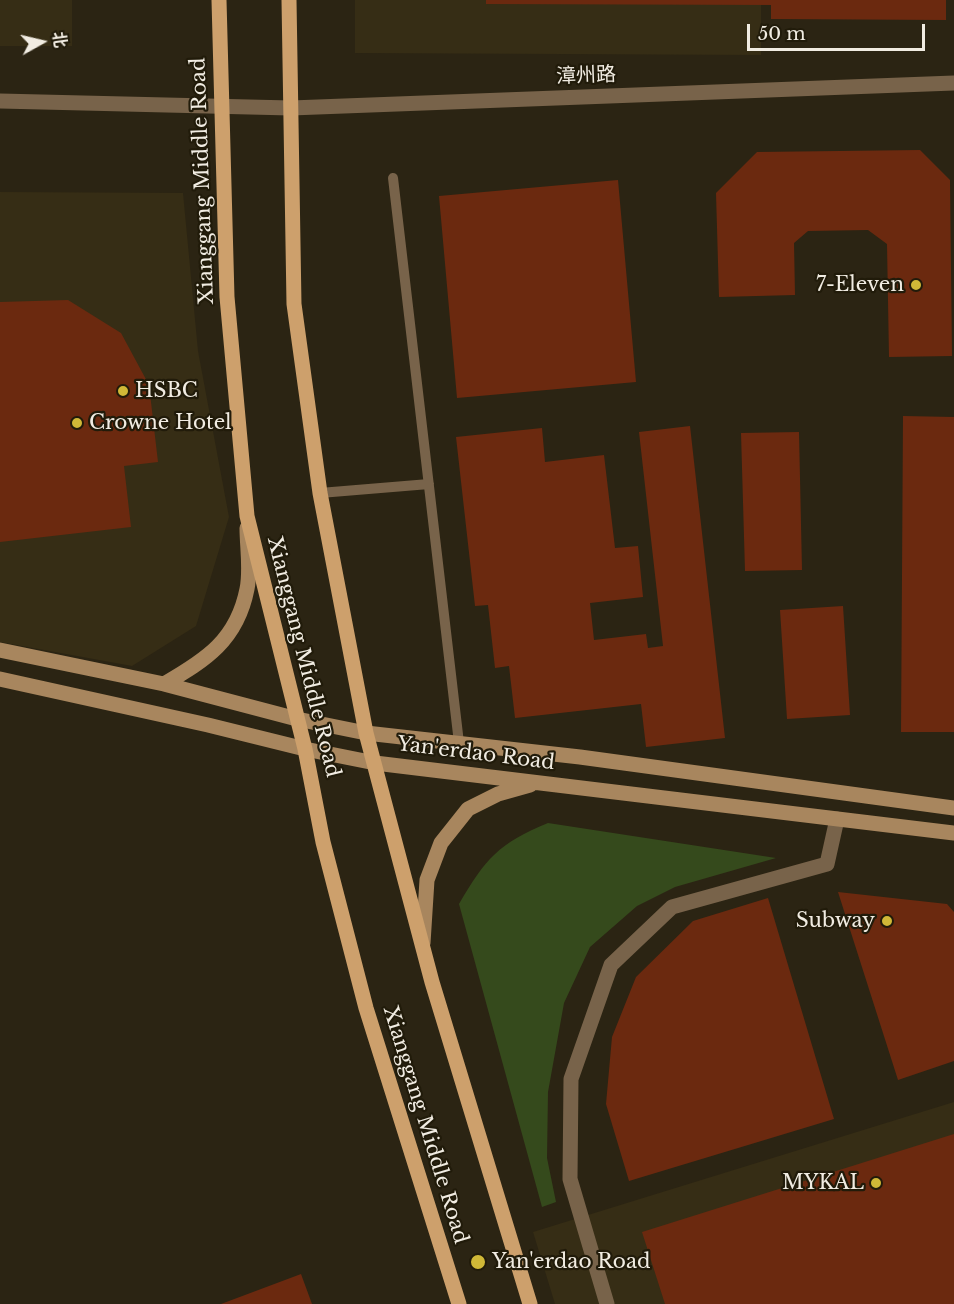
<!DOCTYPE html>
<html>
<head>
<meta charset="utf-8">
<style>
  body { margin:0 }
  #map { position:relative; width:954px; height:1304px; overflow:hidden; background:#2b2413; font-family:"Libre Baskerville","Noto Sans SC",serif }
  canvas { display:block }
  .north { position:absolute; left:12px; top:12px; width:60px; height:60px; -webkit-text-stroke:4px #211b0a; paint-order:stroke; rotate:82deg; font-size:16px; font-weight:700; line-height:24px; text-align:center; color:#f1ece2 }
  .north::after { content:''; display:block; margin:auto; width:21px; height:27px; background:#f1ece2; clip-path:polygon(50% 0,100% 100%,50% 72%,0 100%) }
  .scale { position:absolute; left:747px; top:24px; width:178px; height:27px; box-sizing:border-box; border:3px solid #f1ece2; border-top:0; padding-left:8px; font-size:18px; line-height:21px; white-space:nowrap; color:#f1ece2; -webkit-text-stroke:4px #211b0a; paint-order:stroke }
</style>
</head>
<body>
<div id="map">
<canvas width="954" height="1304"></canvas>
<div class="north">北</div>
<div class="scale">50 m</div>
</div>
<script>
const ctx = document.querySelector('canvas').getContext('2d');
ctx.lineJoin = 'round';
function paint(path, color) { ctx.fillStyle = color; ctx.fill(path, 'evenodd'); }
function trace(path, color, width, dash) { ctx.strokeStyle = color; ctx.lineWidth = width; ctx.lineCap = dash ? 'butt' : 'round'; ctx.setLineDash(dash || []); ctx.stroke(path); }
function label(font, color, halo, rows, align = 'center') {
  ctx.font = font + ' "Libre Baskerville","Noto Sans SC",serif'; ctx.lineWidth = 4.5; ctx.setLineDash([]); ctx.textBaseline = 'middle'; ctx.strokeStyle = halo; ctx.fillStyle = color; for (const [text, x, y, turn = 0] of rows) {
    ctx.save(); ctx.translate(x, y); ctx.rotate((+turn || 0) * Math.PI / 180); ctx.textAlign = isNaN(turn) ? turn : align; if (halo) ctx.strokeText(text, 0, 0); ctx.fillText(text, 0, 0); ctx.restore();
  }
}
const built = new Path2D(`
  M 0,0 L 72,0 L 72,46 L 0,46 Z
  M 355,0 L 761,0 L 761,55 L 355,53 Z
  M 0,192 L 183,193 L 198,351 L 229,517 L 196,626 L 132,666 L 0,642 Z
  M 954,1102 L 954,1304 L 555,1304 L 533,1232 Z`);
const green = new Path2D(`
  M 548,823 L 776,858 L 675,887 L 637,906 L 590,947 L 564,1003 L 548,1092 L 547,1158 L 556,1202 L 542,1207 L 459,904 C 486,858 498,844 548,823 Z`);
const building = new Path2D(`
  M 486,0 L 946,0 L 946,20 L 771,19 L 771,5 L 486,4 Z
  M 920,150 L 950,180 L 952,356 L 889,357 L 887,244 L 868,230 L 808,231 L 794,243 L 795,295 L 719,297 L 716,193 L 757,152 Z
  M 618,180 L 636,382 L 457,398 L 439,196 Z
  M 68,300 L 121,333 L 149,385 L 158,462 L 124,466 L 131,527 L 0,542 L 0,302 Z
  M 903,416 L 954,417 L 954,732 L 901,732 Z
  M 690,426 L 725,738 L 646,747 L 641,704 L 515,718 L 509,666 L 495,668 L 488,605 L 475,606 L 456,437 L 542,428 L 545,462 L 604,455 L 615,548 L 638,546 L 643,597 L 590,603 L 594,640 L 646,634 L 648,648 L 663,646 L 639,432 Z
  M 799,432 L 802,570 L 745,571 L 741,433 Z
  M 843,606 L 850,715 L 787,719 L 780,610 Z
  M 838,892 L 947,904 L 954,912 L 954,1061 L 898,1080 Z
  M 768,898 L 834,1119 L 629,1181 L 606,1104 L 612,1037 L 636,977 L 693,921 Z
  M 954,1134 L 954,1304 L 665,1304 L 642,1232 Z
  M 301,1274 L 312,1304 L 221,1304 Z`);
const service = new Path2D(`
  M 393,178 L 459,743
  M 320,493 L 429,484`);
const pedestrian = new Path2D(`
  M 0,101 L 291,108 L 954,83`);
const minor = new Path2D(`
  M 607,1304 L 570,1179 L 571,1079 L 611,965 L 672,907 L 827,864 L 837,819`);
const secondary = new Path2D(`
  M 0,650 L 164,684 L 297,719 L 366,733 L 580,757 L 954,808
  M 0,679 L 208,725 L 305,749 L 375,763 L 954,833
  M 164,684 C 206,660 237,640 247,589 C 251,570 247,547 247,528
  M 423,943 L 427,880 L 441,843 L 468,809 L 498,794 L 530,785`);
const primary = new Path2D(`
  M 219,0 L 227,297 L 247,516 L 305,749 L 323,842 L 366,1008 L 459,1304
  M 289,0 L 294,304 L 320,493 L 366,733 L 432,982 L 530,1304`);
const markers = [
  [916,285,6,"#d0b837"],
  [123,391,6,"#d0b837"],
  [77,423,6,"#d0b837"],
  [887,921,6,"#d0b837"],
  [876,1183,6,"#d0b837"],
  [478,1262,8,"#d0b837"]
];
const streetNames = [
  ["漳州路",586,76,-2],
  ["Xianggang Middle Road",203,181,-92],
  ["Xianggang Middle Road",303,657,76],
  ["Yan'erdao Road",476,754,7],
  ["Xianggang Middle Road",425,1125,73]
];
const poiNames = [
  ["7-Eleven",904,285],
  ["HSBC",135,391,"left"],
  ["Crowne Hotel",89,423,"left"],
  ["Subway",875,921],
  ["MYKAL",864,1183],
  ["Yan'erdao Road",492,1262,"left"]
];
paint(built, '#362d15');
paint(green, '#354a1c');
paint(building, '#6b290f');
trace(service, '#78634a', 10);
trace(pedestrian, '#78634a', 15);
trace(minor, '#78634a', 15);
trace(secondary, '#a8865e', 15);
trace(primary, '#cda06c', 15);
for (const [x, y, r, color] of markers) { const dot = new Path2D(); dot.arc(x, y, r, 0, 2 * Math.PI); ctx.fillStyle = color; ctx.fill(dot); trace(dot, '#211b0a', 2); }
label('20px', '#f1ece2', '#211b0a', streetNames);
label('20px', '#f1ece2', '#211b0a', poiNames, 'right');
</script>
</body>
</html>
